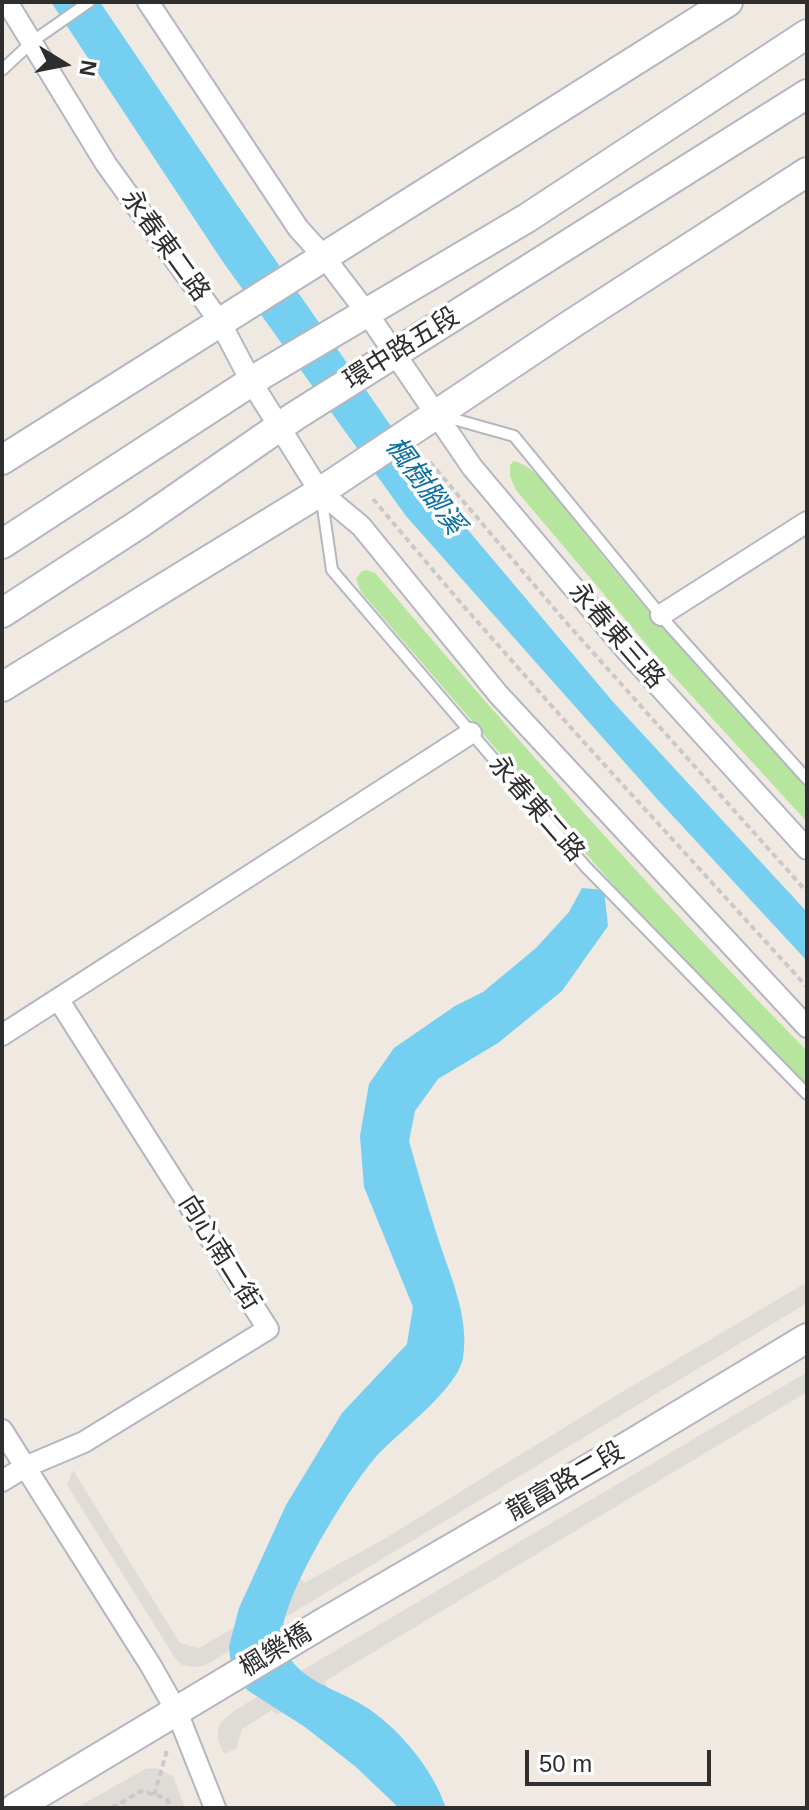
<!DOCTYPE html>
<html>
<head>
<meta charset="utf-8">
<style>
  body { margin:0 }
  #map { position:relative; width:809px; height:1810px; overflow:hidden; background:#efe9e1; font-family:Helvetica,sans-serif }
  canvas { display:block }
  .frame { position:absolute; inset:0; border:4px solid #2e2e2e; pointer-events:none }
  .north { position:absolute; left:24px; top:24px; width:80px; height:80px; -webkit-text-stroke:6px #fff; paint-order:stroke; rotate:100deg; font-size:22px; font-weight:700; line-height:32px; text-align:center; color:#2e2e2e }
  .north::after { content:''; display:block; margin:auto; width:28px; height:36px; background:#2e2e2e; clip-path:polygon(50% 0,100% 100%,50% 72%,0 100%) }
  .scale { position:absolute; left:525px; top:1750px; width:186px; height:36px; box-sizing:border-box; border:4px solid #2e2e2e; border-top:0; padding-left:10px; font-size:24px; line-height:28px; white-space:nowrap; color:#2e2e2e; -webkit-text-stroke:6px #fff; paint-order:stroke }
</style>
</head>
<body>
<div id="map">
<canvas width="809" height="1810"></canvas>
<div class="frame"></div>
<div class="north">N</div>
<div class="scale">50 m</div>
</div>
<script>
const ctx = document.querySelector('canvas').getContext('2d');
ctx.lineJoin = 'round';
function paint(path, color) { ctx.fillStyle = color; ctx.fill(path, 'evenodd'); }
function trace(path, color, width, dash) { ctx.strokeStyle = color; ctx.lineWidth = width; ctx.lineCap = dash ? 'butt' : 'round'; ctx.setLineDash(dash || []); ctx.stroke(path); }
function label(font, color, halo, rows, align = 'center') {
  ctx.font = font + ' Helvetica,"Noto Sans TC",sans-serif'; ctx.lineWidth = 7; ctx.setLineDash([]); ctx.textBaseline = 'middle'; ctx.strokeStyle = halo; ctx.fillStyle = color; for (const [text, x, y, turn = 0] of rows) {
    ctx.save(); ctx.translate(x, y); ctx.rotate((+turn || 0) * Math.PI / 180); ctx.textAlign = isNaN(turn) ? turn : align; if (halo) ctx.strokeText(text, 0, 0); ctx.fillText(text, 0, 0); ctx.restore();
  }
}
const green = new Path2D(`
  M 514,461 C 539,467 558,501 574,520 C 647,613 726,701 807,787 L 807,822 L 668,670 L 516,490 L 510,476 L 510,465 Z
  M 366,570 L 375,573 C 514,737 657,898 807,1051 L 807,1085 L 621,894 L 361,592 L 356,579 L 361,572 Z`);
const plaza = new Path2D(`
  M 807,1282 L 807,1303 L 206,1665 L 194,1667 L 182,1665 L 175,1658 L 67,1485 L 73,1470 L 180,1643 L 199,1648 L 240,1624 L 236,1616 L 300,1578 L 304,1583 L 384,1539 L 612,1398 Z
  M 807,1372 L 807,1392 L 325,1681 L 326,1687 L 277,1715 L 272,1710 L 242,1729 L 236,1749 L 224,1754 L 218,1740 L 218,1730 L 221,1722 L 235,1710 Z
  M 155,1768 L 173,1776 L 185,1808 L 76,1808 L 145,1769 Z`);
const water = new Path2D(`
  M 51,2 L 100,2 L 233,199 L 441,498 L 614,703 L 807,912 L 807,961 L 658,800 L 406,516 L 223,262 Z
  M 582,888 L 604,890 L 608,926 L 562,991 L 498,1043 L 438,1079 L 415,1111 L 409,1141 C 418,1173 427,1204 437,1235 C 449,1273 470,1317 463,1358 C 457,1390 397,1433 375,1458 C 350,1486 272,1610 283,1645 C 296,1682 340,1689 369,1709 C 402,1732 433,1770 446,1808 L 399,1808 L 356,1767 L 305,1727 L 247,1690 L 231,1666 L 229,1646 L 239,1608 L 286,1505 L 342,1413 L 407,1344 L 413,1307 L 364,1187 L 360,1136 L 369,1084 L 394,1048 L 455,1006 L 483,992 L 536,948 L 569,912 Z`);
const path = new Path2D(`
  M 430,462 L 564,620 L 807,892
  M 373,499 L 460,602 L 581,739 L 807,987
  M 154,1795 L 168,1747
  M 112,1808 L 141,1791 L 166,1798 L 172,1808`);
const lane = new Path2D(`
  M 2,70 L 33,41 L 89,2
  M 443,416 L 514,436 L 668,624 L 807,779
  M 321,494 L 332,570 L 585,866 L 807,1094`);
const street = new Path2D(`
  M 7,2 L 106,164 L 220,322 L 252,383 L 320,492 L 361,526 L 498,694 L 807,1027
  M 148,2 L 298,228 L 325,258 L 367,313 L 472,467 L 626,650 L 807,849
  M 661,615 L 807,522
  M 2,1035 L 471,733
  M 2,1430 L 151,1666 L 177,1712 L 215,1808
  M 2,1481 L 25,1467 L 84,1442 L 268,1329 L 58,999`);
const secondary = new Path2D(`
  M 2,460 L 728,2
  M 2,544 L 263,374 L 527,218 L 807,34
  M 2,613 L 139,524 L 295,416 L 807,94
  M 2,687 L 320,492 L 573,323 L 807,172
  M 15,1808 L 323,1623 L 631,1444 L 807,1338`);
const streetNames = [
  ["永春東二路",165,246,54],
  ["環中路五段",402,349,-32],
  ["永春東三路",616,636,49],
  ["永春東二路",536,809,49],
  ["向心南二街",219,1253,58],
  ["龍富路二段",566,1482,-30],
  ["楓樂橋",276,1651,-31]
];
const waterNames = [
  ["楓樹腳溪",424,486,54]
];
paint(green, '#b6e59e');
paint(plaza, '#dfdcd8');
paint(water, '#75cff0');
trace(lane, '#b4b7c1', 14);
trace(street, '#b4b7c1', 24);
trace(secondary, '#b4b7c1', 32);
trace(path, '#c9c9c9', 4, [6, 4]);
trace(lane, '#fff', 10);
trace(street, '#fff', 20);
trace(secondary, '#fff', 28);
label('26px', '#2e2e2e', '#fff', streetNames);
label('italic 28px', '#0d6fa3', '#fff', waterNames);
</script>
</body>
</html>
